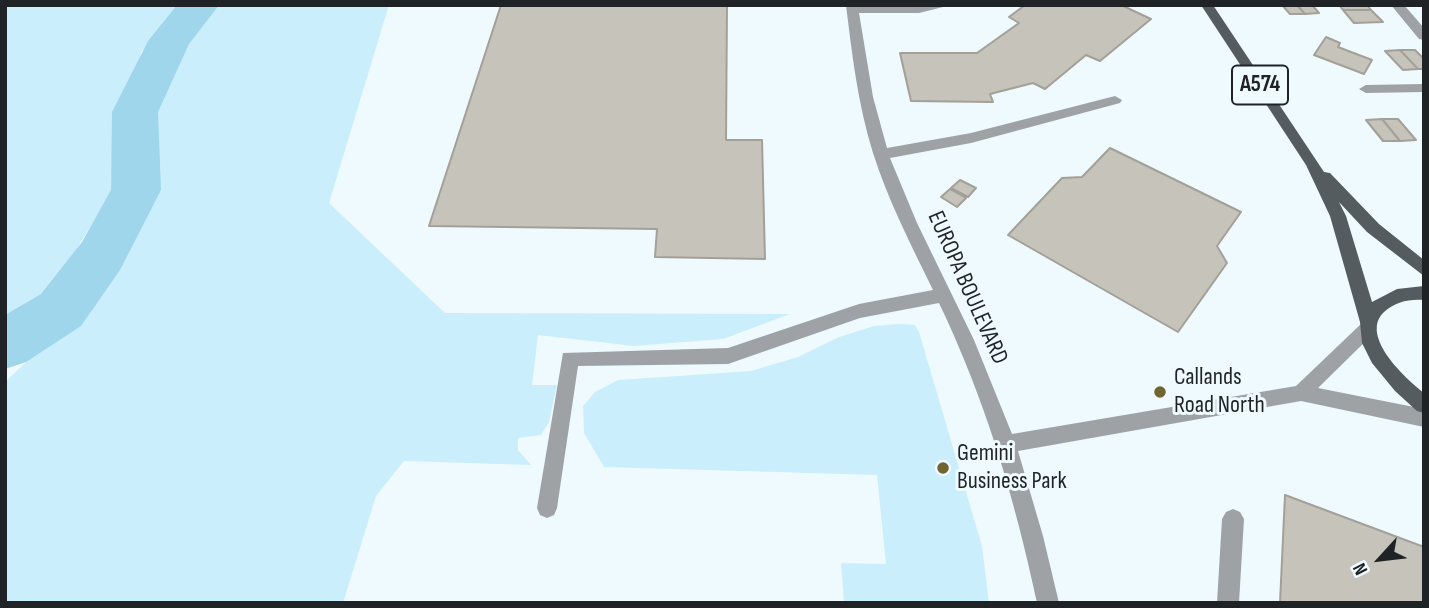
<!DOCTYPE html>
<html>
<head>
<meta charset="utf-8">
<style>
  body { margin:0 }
  #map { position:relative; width:1429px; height:608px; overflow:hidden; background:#effafe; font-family:"Sofia Sans Condensed",sans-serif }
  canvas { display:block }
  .frame { position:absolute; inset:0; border:7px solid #1f2325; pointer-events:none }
  .north { position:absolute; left:1345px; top:524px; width:70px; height:70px; -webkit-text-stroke:5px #effafe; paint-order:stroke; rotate:243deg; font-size:19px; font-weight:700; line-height:28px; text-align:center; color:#1f2325 }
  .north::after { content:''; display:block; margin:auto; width:24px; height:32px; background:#1f2325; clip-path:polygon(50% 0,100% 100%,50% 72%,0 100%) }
</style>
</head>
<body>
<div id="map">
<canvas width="1429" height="608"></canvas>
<div class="frame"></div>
<div class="north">N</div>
</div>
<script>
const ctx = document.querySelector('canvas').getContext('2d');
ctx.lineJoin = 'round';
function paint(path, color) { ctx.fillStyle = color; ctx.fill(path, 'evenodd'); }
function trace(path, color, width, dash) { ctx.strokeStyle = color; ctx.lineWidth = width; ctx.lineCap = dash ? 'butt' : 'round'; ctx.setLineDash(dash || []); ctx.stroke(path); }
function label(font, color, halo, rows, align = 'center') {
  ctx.font = font + ' "Sofia Sans Condensed",sans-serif'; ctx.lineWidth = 6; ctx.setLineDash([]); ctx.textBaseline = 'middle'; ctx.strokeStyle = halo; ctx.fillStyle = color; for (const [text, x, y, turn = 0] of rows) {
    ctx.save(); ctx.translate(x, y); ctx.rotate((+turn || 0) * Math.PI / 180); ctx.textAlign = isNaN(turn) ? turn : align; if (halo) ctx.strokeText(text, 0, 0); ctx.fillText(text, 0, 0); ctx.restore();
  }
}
const green = new Path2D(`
  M 5,5 L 181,5 L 141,52 L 139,60 L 177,49 L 189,34 L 169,30 L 187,5 L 389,5 L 329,203 L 445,313 L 790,314 L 723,339 L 634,346 L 538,335 L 532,385 L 557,385 L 549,422 L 541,435 L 518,438 L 518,450 L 531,465 L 404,461 L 376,496 L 343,603 L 5,603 L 5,382 L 43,346 L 106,258 L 145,160 L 156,106 L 121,98 L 113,114 L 111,193 L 42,305 L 5,325 Z
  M 899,324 L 915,325 L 919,332 L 982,546 L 989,603 L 844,603 L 841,563 L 886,564 L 877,475 L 604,467 L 584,433 L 583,406 L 595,392 L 618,380 L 751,371 L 798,357 L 839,337 L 874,326 Z`);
const river = new Path2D(`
  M 177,5 L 219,5 L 189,44 L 158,112 L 161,190 L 120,270 L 81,326 L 26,362 L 5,369 L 5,315 L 41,294 L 82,242 L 111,190 L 112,112 L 148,41 Z`);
const building = new Path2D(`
  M 501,5 L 727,5 L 726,140 L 762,140 L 765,259 L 655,257 L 657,229 L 429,226 Z
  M 1025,5 L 1121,5 L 1151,19 L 1100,61 L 1086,55 L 1045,89 L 1033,83 L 990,94 L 993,102 L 911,101 L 900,53 L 977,53 L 1019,23 L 1009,17 Z
  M 1282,5 L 1297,5 L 1305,14 L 1290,14 Z
  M 1297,5 L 1312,5 L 1319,13 L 1305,14 Z
  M 1339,5 L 1367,5 L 1371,10 L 1343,10 Z
  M 1343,10 L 1371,10 L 1383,22 L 1354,23 Z
  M 1326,37 L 1340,43 L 1338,47 L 1372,60 L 1364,74 L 1314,55 Z
  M 1400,50 L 1418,69 L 1403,70 L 1385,51 Z
  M 1400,50 L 1415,50 L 1424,59 L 1424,69 L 1418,69 Z
  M 1382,119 L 1400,141 L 1383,141 L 1366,120 Z
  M 1382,119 L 1398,119 L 1416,140 L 1400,141 Z
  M 1110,148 L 1241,212 L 1217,246 L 1227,263 L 1178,332 L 1008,235 L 1062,178 L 1082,177 Z
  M 960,180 L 976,188 L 968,197 L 951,188 Z
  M 950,189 L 966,198 L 957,207 L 941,197 Z
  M 1285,495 L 1424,547 L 1424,603 L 1280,603 Z`);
const minor = new Path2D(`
  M 846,5 L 951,5 L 919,13 L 859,13 L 873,97 L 887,148 L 971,133 L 1115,96 L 1122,100 L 1120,103 L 971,143 L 890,158 L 917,223 L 974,340 L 1012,434 L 1296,386 L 1362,323 L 1368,321 L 1374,323 L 1377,328 L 1374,333 L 1318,388 L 1424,409 L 1424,427 L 1301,401 L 1018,451 L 1043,536 L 1059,603 L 1037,603 C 1015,499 985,399 939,303 L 860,318 L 728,364 L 578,366 L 557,508 L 554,515 L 547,518 L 540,515 L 537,508 L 563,353 L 728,348 L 859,304 L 933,290 C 911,245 888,200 873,153 C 858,105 852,54 846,5 Z
  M 1391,5 L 1404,5 L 1424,28 L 1424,40 L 1419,39 Z
  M 1424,84 L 1424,92 L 1366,93 L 1359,89 L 1366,85 Z
  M 1233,509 L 1240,512 L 1244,519 L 1239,603 L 1217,603 L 1222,519 L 1226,512 Z`);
const major = new Path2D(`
  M 1201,5 L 1213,5 L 1324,172 L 1330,173 L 1379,224 L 1424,260 L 1424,276 L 1367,232 L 1339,202 L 1346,216 L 1372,302 L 1397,289 L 1424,286 L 1424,300 C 1408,299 1395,302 1383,313 C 1360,337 1406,379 1424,393 L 1424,413 L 1417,411 L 1395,391 L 1372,363 L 1362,343 L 1360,322 L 1330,216 L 1306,165 Z`);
const markers = [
  [1160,392,7,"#706431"],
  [943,468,7,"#706431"]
];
const shields = [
  [1260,85,56]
];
const shieldNames = [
  ["A574",1260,85]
];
const streetNames = [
  ["EUROPA BOULEVARD",967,288,66]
];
const poiNames = [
  ["Callands",1174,378],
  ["Road North",1174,406],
  ["Gemini",957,454],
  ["Business Park",957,482]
];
paint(green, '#cbeefc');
paint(river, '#9fd6ec');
paint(building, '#c5c3ba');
trace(building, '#a2a097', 2);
paint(minor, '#9ea2a4');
paint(major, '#555c60');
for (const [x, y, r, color] of markers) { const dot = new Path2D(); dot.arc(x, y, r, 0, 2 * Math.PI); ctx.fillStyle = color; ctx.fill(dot); trace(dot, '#effafe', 2.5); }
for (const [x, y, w] of shields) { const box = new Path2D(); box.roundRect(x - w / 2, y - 19.5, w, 39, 5); ctx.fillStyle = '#effafe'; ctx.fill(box); trace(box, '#1f2325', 2); }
label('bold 23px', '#1f2325', null, shieldNames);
label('24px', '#1f2325', '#effafe', streetNames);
label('24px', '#1f2325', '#effafe', poiNames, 'left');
</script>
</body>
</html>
